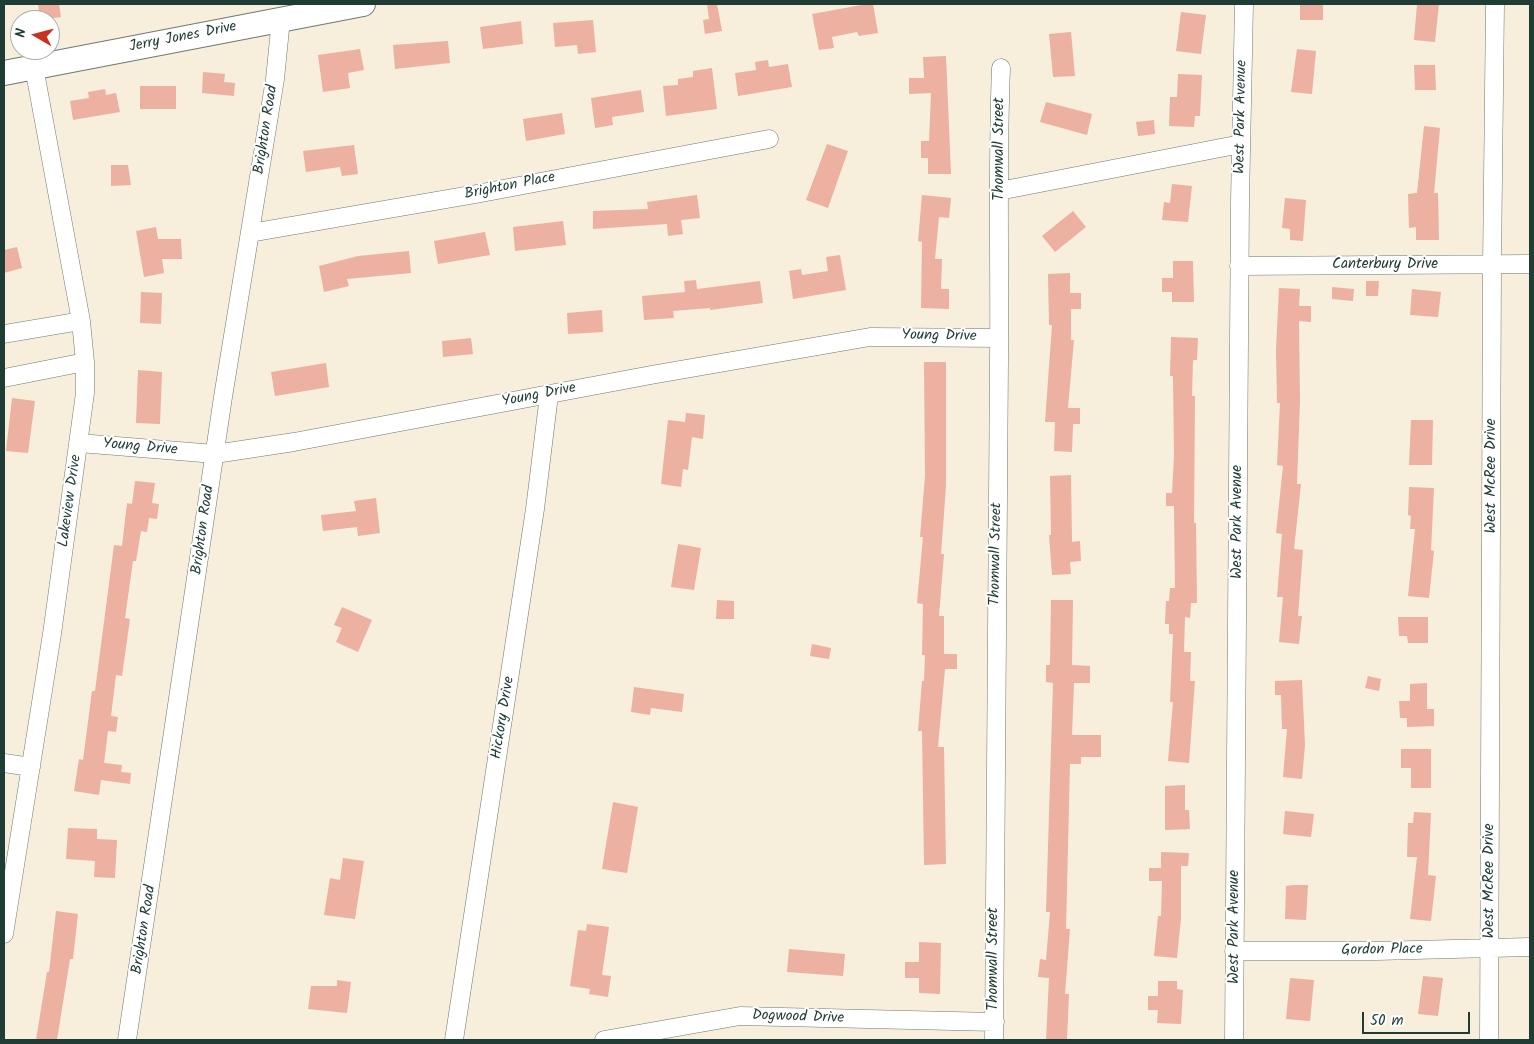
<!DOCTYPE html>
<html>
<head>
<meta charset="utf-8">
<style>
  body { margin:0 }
  #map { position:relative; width:1534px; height:1044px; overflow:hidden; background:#f7eedc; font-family:Kalam,sans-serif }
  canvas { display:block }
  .frame { position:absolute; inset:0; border:5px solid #1f3d34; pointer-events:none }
  .north { position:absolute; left:10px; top:10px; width:50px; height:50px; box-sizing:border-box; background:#fff; border:1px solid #a5b1ae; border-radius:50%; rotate:278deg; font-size:14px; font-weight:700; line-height:20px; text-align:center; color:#1f3d34 }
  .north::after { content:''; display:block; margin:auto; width:18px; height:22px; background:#c8321e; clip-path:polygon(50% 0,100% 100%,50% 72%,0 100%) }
  .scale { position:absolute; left:1362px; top:1012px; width:108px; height:22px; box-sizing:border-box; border:2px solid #1f3d34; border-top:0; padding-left:6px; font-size:15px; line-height:18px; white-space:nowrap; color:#1f3d34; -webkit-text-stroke:4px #fff; paint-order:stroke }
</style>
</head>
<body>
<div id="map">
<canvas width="1534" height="1044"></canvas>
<div class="frame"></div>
<div class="north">N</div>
<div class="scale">50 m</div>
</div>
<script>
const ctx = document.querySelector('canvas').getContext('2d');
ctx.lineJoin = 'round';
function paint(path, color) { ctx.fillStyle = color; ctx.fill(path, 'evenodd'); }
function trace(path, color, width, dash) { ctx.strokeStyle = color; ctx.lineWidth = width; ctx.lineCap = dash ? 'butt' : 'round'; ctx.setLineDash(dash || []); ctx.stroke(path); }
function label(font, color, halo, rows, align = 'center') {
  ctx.font = font + ' Kalam,sans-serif'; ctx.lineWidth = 4; ctx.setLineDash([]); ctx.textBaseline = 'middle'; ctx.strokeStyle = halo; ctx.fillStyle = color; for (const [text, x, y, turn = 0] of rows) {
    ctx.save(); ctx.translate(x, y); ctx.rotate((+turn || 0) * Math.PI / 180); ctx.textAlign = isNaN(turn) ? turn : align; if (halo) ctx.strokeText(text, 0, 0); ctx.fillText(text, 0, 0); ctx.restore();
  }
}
const building = new Path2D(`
  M 38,4 L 59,4 L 61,17 L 40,20 Z
  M 707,4 L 717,4 L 722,31 L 705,34 L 703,20 L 709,19 Z
  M 867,4 L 873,4 L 878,33 L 859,36 L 857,32 L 832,37 L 834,48 L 819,50 L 812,14 Z
  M 1300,4 L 1323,4 L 1323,20 L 1300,20 Z
  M 1417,4 L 1439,4 L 1435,42 L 1414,40 Z
  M 1181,12 L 1206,15 L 1201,54 L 1176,51 Z
  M 593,20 L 596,52 L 578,54 L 577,45 L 555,47 L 553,23 Z
  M 521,21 L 523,44 L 483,49 L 480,27 Z
  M 1071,32 L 1075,76 L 1053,77 L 1049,34 Z
  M 448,41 L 450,63 L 395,69 L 393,45 Z
  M 360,49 L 364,70 L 348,73 L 350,88 L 323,92 L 318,55 Z
  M 1297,49 L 1316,51 L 1312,94 L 1291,92 Z
  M 946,56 L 951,174 L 928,174 L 928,158 L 921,158 L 921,141 L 929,141 L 931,93 L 909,94 L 909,78 L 924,78 L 923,57 Z
  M 768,60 L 769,67 L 788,64 L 792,87 L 738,96 L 735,73 L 756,70 L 755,62 Z
  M 1414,65 L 1435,65 L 1436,90 L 1415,90 Z
  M 712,68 L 717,109 L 666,116 L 663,86 L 678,85 L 678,79 L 693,77 L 693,71 Z
  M 203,72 L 225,74 L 224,82 L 235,83 L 234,96 L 202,93 Z
  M 1178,74 L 1202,75 L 1200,116 L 1195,116 L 1194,127 L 1169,126 L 1170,97 L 1177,97 Z
  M 140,86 L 176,86 L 176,109 L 140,109 Z
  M 105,89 L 106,95 L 116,93 L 120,112 L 73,120 L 70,101 L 89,98 L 88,92 Z
  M 641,90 L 644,112 L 612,117 L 613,125 L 595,128 L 591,98 Z
  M 1046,102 L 1092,114 L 1087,135 L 1040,122 Z
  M 562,113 L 565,134 L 526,141 L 523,119 Z
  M 1154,120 L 1155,134 L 1138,136 L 1136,122 Z
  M 1424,126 L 1440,128 L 1434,193 L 1438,193 L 1439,240 L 1416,240 L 1416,227 L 1409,228 L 1408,194 L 1417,193 Z
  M 827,144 L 848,151 L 828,208 L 806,200 Z
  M 354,145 L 358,174 L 342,176 L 340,167 L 306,172 L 303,151 Z
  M 111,165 L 128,165 L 131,185 L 111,186 Z
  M 1172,184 L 1192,186 L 1188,222 L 1162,220 L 1164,202 L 1170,203 Z
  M 697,195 L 700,218 L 681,220 L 683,234 L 668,236 L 667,224 L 593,229 L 593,211 L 648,209 L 647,202 Z
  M 922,195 L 951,198 L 949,218 L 939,217 L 935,259 L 942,259 L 941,289 L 949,289 L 949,309 L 921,308 L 922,242 L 918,241 Z
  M 1285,198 L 1306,200 L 1303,241 L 1290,240 L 1290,229 L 1282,228 Z
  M 1073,211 L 1086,227 L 1055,252 L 1042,236 Z
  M 563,221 L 566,245 L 515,251 L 513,227 Z
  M 156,227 L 158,239 L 181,239 L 182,259 L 162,259 L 164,273 L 144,277 L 136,231 Z
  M 485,232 L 490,255 L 438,264 L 434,241 Z
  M 17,247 L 22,268 L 4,273 L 4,250 Z
  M 409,251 L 411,273 L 347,279 L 349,286 L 324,292 L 319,266 L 358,256 Z
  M 840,255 L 846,290 L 793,299 L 789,271 L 801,269 L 802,275 L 828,271 L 826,257 Z
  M 1173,261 L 1193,261 L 1194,302 L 1172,302 L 1172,292 L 1162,292 L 1162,278 L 1173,278 Z
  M 1070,273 L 1070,293 L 1081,293 L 1081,309 L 1071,309 L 1071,340 L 1074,340 L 1068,408 L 1080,408 L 1080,424 L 1073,424 L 1072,452 L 1054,451 L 1055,422 L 1045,422 L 1052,325 L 1049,325 L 1048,274 Z
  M 696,280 L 697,289 L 760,281 L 763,303 L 710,310 L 710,308 L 673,311 L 674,318 L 644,320 L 642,296 L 685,292 L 684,281 Z
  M 1366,281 L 1379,281 L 1378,296 L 1366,296 Z
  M 1332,287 L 1354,289 L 1353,301 L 1332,299 Z
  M 1279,288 L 1300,289 L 1299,306 L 1311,306 L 1311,322 L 1299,321 L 1300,401 L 1297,484 L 1301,484 L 1294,549 L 1303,550 L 1298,616 L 1302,616 L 1299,644 L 1279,642 L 1283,597 L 1277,597 L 1282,534 L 1276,533 L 1283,466 L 1277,465 L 1280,403 L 1277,403 L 1276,349 Z
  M 1412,289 L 1441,292 L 1438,317 L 1410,315 Z
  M 141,292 L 162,293 L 161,324 L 140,323 Z
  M 602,310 L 603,332 L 568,334 L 567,313 Z
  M 1171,337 L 1198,338 L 1197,360 L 1193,360 L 1192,396 L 1195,396 L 1194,523 L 1196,523 L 1197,603 L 1191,603 L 1190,618 L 1185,617 L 1184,652 L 1191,652 L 1190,681 L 1195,681 L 1189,763 L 1168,761 L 1173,702 L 1170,702 L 1173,634 L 1169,634 L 1169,624 L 1165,624 L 1166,601 L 1169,601 L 1170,588 L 1175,588 L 1174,506 L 1166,506 L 1166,493 L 1172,493 L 1174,456 L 1173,376 L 1170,376 Z
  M 471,338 L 473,354 L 443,357 L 442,341 Z
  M 924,362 L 946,362 L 946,486 L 941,554 L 944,554 L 939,616 L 944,616 L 944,654 L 957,654 L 957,669 L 945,669 L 938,747 L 944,747 L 946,864 L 924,865 L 922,731 L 918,731 L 922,681 L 924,681 L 925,655 L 922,655 L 923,604 L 917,603 L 923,537 L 920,537 L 925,476 Z
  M 326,363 L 329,387 L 275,396 L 271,372 Z
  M 138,370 L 162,372 L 160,424 L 136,423 Z
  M 12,398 L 35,401 L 28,453 L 6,451 Z
  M 686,413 L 705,415 L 703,439 L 692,437 L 688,470 L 683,469 L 681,487 L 661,484 L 668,420 L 685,422 Z
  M 1411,420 L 1433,420 L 1432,465 L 1409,465 Z
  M 1071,475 L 1072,542 L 1080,541 L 1081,561 L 1070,562 L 1071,574 L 1052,575 L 1049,535 L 1051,535 L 1050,476 Z
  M 135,481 L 155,483 L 152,503 L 159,504 L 157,519 L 149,518 L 147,532 L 141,531 L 136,561 L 133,561 L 125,618 L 130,619 L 122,676 L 116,675 L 111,716 L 118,717 L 116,732 L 108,731 L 104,763 L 122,765 L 121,772 L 131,773 L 130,784 L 101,780 L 99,795 L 74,791 L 79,759 L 83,760 L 92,691 L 95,691 L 114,545 L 122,546 L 127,503 L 132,504 Z
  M 1409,487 L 1434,488 L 1431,550 L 1434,551 L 1429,598 L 1408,596 L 1415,529 L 1410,529 L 1411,516 L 1408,515 Z
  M 376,498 L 380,533 L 358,536 L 357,527 L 323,531 L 321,515 L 356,511 L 354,501 Z
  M 678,544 L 701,548 L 694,590 L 671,587 Z
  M 717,600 L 734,601 L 734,619 L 716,619 Z
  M 1051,600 L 1073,600 L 1072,665 L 1090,666 L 1090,683 L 1074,683 L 1072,735 L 1101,735 L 1101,757 L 1081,757 L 1081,764 L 1070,764 L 1066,929 L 1070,929 L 1065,994 L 1069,994 L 1067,1040 L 1046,1040 L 1049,978 L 1038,977 L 1040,959 L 1046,960 L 1050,912 L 1046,912 L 1053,683 L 1046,682 L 1046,665 L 1050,665 Z
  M 342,607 L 372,620 L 358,652 L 336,642 L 342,628 L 334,625 Z
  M 1398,617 L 1428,617 L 1428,643 L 1408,643 L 1407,636 L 1399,636 Z
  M 812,644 L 831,648 L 829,659 L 810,656 Z
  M 1368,676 L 1381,679 L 1379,691 L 1365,688 Z
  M 1302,680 L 1305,745 L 1302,779 L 1283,777 L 1287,729 L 1282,729 L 1281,695 L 1275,695 L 1275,681 Z
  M 1427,683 L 1427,709 L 1434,709 L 1434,726 L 1407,727 L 1407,718 L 1400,718 L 1399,701 L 1410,701 L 1410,684 Z
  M 634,687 L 684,694 L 682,712 L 651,708 L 650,715 L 631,712 Z
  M 1401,749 L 1431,749 L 1431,788 L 1411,788 L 1411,768 L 1401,768 Z
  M 1185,785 L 1185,810 L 1189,810 L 1190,829 L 1165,830 L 1165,786 Z
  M 613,802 L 638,807 L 627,873 L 602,869 Z
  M 1285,811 L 1314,814 L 1311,837 L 1283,834 Z
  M 1414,812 L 1431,813 L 1428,875 L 1436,876 L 1431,921 L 1410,919 L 1417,857 L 1407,857 L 1408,823 L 1413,823 Z
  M 68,828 L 97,829 L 97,839 L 117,840 L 115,878 L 94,877 L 95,861 L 66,859 Z
  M 1161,852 L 1189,853 L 1188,866 L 1181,866 L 1181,918 L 1177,958 L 1154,956 L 1158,916 L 1161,916 L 1162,881 L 1149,881 L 1149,868 L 1161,868 Z
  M 343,858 L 364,861 L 355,919 L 324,915 L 330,878 L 340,880 Z
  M 1293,885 L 1308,885 L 1306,920 L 1285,919 L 1286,886 Z
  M 56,911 L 78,914 L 73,959 L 70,959 L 57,1040 L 36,1040 L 47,972 L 49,972 Z
  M 587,924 L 609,927 L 602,975 L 611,976 L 608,997 L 589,994 L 590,989 L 570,986 L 578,930 L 586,931 Z
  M 919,942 L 941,943 L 940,994 L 919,993 L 919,978 L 905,978 L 905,962 L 919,962 Z
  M 789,949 L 845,954 L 843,976 L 787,972 Z
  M 1423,976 L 1443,978 L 1438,1016 L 1418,1014 Z
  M 1290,978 L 1314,980 L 1310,1021 L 1286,1019 Z
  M 337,980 L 351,982 L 347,1013 L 308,1009 L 311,986 L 337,986 Z
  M 1158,981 L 1177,981 L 1177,989 L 1183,990 L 1181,1024 L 1157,1023 L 1158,1010 L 1148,1010 L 1148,996 L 1158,996 Z`);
const minor = new Path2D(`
  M 999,191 L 1241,144
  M 250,233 L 476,194 L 769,139
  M 1239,266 L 1530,264
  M 4,334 L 81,321
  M 4,378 L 85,362
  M 79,443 L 215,454 L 294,442 L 651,375 L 870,337 L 999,338
  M 4,763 L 31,767
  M 4,934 L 52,634 L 85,393 L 85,362 L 81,321 L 34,67
  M 1234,951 L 1376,951 L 1530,947
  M 127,1040 L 223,397 L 275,79 L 281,19
  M 454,1040 L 535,509 L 549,395
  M 604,1040 L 740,1016 L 995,1022
  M 994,1040 C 995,814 997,588 999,361 C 1000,263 997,166 1001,68
  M 1234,1040 L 1240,201 L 1244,4
  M 1489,1040 L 1492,265 L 1495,4`);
const secondary = new Path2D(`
  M 4,73 L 363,4`);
const streetNames = [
  ["Jerry Jones Drive",183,38,-11],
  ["West Park Avenue",1242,117,-89],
  ["Brighton Road",267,130,-81],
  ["Thomwall Street",1000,149,-90],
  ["Brighton Place",510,187,-11],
  ["Canterbury Drive",1385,265],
  ["Young Drive",939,337,1],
  ["Young Drive",539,396,-11],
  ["Young Drive",140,448,5],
  ["West McRee Drive",1492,476,-90],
  ["Lakeview Drive",71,501,-82],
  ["West Park Avenue",1238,522,-90],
  ["Brighton Road",204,530,-82],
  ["Thomwall Street",997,554,-89],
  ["Hickory Drive",504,718,-81],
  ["West McRee Drive",1490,881,-90],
  ["West Park Avenue",1235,927,-90],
  ["Brighton Road",145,930,-81],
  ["Gordon Place",1382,951,-1],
  ["Thomwall Street",994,959,-90],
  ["Dogwood Drive",798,1018,2]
];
paint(building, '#ecb1a0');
trace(minor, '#6b7b6f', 19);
trace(secondary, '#6b7b6f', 26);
trace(minor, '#fff', 18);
trace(secondary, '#fff', 24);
label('15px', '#1f3d34', '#fff', streetNames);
</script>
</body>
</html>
